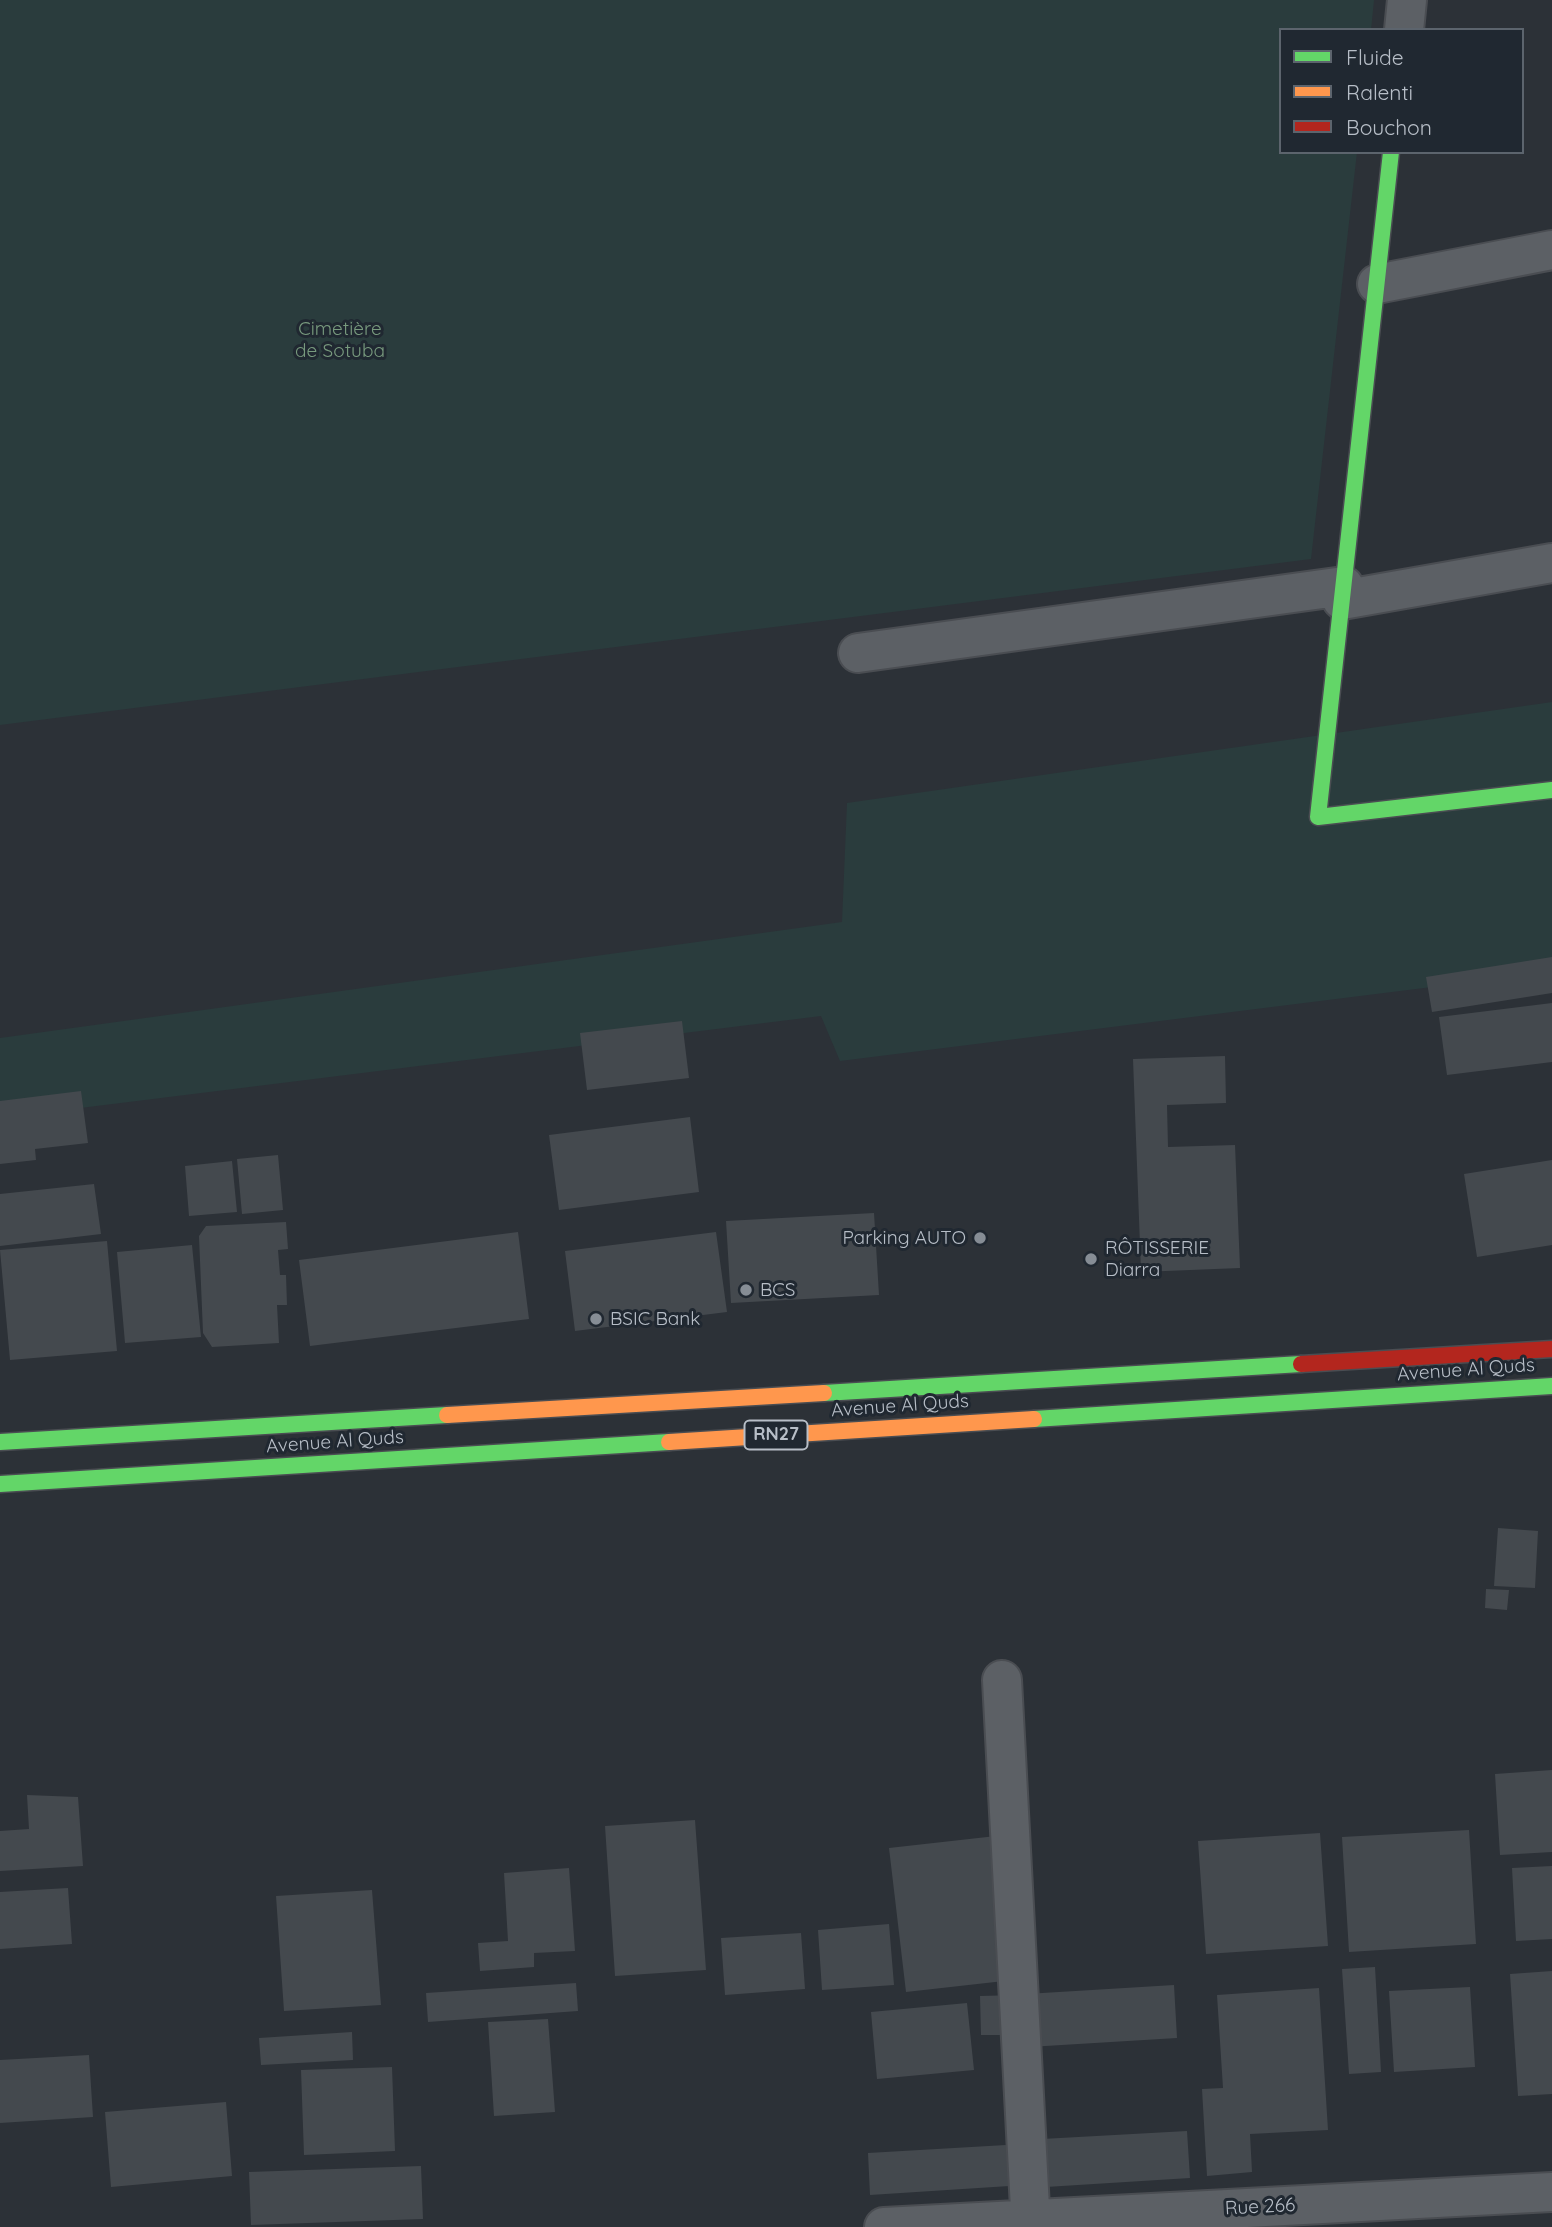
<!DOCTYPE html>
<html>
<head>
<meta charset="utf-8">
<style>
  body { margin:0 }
  #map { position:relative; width:1552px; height:2227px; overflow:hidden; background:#2c3137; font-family:Quicksand,sans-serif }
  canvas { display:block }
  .legend { position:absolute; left:1279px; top:28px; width:245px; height:126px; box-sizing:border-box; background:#202831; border:2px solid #5c646d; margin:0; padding:9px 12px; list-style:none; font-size:21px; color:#b7bec7 }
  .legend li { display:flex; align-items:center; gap:14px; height:35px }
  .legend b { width:35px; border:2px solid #5c646d }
</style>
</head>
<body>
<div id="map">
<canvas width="1552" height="2227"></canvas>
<ul class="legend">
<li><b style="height:9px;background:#63d668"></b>Fluide</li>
<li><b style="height:9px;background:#ff974d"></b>Ralenti</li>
<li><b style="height:9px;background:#b3261e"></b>Bouchon</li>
</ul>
</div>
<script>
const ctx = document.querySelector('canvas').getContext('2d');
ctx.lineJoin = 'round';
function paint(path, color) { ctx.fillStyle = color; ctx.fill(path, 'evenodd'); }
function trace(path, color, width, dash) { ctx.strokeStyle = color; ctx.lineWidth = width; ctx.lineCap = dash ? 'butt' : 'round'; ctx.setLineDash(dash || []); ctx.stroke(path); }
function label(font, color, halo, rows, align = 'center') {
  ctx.font = font + ' Quicksand,sans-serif'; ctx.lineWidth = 6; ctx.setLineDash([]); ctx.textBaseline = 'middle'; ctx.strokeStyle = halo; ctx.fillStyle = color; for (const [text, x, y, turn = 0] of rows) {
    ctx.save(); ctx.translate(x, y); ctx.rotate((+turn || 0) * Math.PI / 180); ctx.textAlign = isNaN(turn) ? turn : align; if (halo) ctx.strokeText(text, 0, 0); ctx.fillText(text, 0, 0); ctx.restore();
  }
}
const green = new Path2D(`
  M 0,0 L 1374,0 L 1371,30 L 1281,30 L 1281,152 L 1357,152 L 1311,559 L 0,725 Z
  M 1552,702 L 1552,972 L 840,1061 L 821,1016 L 0,1118 L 0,1038 L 842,922 L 847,803 Z`);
const building = new Path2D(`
  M 1552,957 L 1552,993 L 1432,1012 L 1426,977 Z
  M 1552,1003 L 1552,1062 L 1447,1075 L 1439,1017 Z
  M 682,1021 L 689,1078 L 587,1090 L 580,1033 Z
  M 1225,1056 L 1226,1103 L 1167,1105 L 1168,1147 L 1235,1145 L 1240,1268 L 1141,1272 L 1133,1059 Z
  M 81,1091 L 88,1143 L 35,1149 L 36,1160 L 0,1164 L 0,1101 Z
  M 690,1117 L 699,1192 L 559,1210 L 549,1135 Z
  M 278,1155 L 283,1210 L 242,1214 L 237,1159 Z
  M 1552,1160 L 1552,1245 L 1477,1257 L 1464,1174 Z
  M 232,1161 L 237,1212 L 189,1216 L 185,1166 Z
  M 94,1184 L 101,1234 L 0,1246 L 0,1194 Z
  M 874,1213 L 879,1295 L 731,1303 L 726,1221 Z
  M 286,1222 L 288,1249 L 278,1250 L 280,1275 L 286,1275 L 287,1305 L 277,1305 L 279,1343 L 212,1347 L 203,1333 L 199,1236 L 206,1226 Z
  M 518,1232 L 529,1319 L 310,1346 L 299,1260 Z
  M 716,1232 L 727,1312 L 575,1331 L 565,1251 Z
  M 107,1241 L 117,1351 L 10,1360 L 0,1250 Z
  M 192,1245 L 201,1337 L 125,1343 L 117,1252 Z
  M 1498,1528 L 1538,1531 L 1535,1588 L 1494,1586 Z
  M 1486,1589 L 1509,1590 L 1507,1610 L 1485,1608 Z
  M 1552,1770 L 1552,1852 L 1500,1855 L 1495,1774 Z
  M 27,1795 L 78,1797 L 83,1866 L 0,1871 L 0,1831 L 29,1829 Z
  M 695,1820 L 706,1970 L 615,1976 L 605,1826 Z
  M 1469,1830 L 1476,1944 L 1349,1952 L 1342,1837 Z
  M 1320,1833 L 1328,1946 L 1206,1954 L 1198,1841 Z
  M 996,1836 L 1013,1980 L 906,1992 L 889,1848 Z
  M 1552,1866 L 1552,1939 L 1516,1941 L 1512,1868 Z
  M 569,1868 L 575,1951 L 534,1953 L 534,1967 L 480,1971 L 478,1943 L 508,1941 L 504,1873 Z
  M 68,1888 L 72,1944 L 0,1949 L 0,1892 Z
  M 372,1890 L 381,2005 L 284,2011 L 276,1896 Z
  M 889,1924 L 894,1985 L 822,1990 L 818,1930 Z
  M 801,1933 L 805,1989 L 725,1995 L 721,1938 Z
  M 1375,1967 L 1381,2072 L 1349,2074 L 1342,1969 Z
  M 1552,1971 L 1552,2094 L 1518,2096 L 1510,1974 Z
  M 576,1983 L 578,2011 L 428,2022 L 426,1993 Z
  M 1174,1985 L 1177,2038 L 1029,2047 L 1026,1994 Z
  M 1470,1987 L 1475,2067 L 1394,2072 L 1389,1991 Z
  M 1319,1988 L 1328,2130 L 1250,2134 L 1252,2172 L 1207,2176 L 1202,2089 L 1223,2088 L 1217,1995 Z
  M 1017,1995 L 1017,2035 L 981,2035 L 980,1996 Z
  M 967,2003 L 974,2070 L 877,2079 L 871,2012 Z
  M 548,2019 L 555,2112 L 494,2116 L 488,2022 Z
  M 352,2032 L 353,2060 L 261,2065 L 259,2038 Z
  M 89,2055 L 93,2117 L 0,2123 L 0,2060 Z
  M 392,2067 L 395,2151 L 304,2155 L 301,2070 Z
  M 226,2102 L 232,2176 L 111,2187 L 105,2112 Z
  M 1187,2131 L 1190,2178 L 1046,2187 L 1042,2139 Z
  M 1023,2144 L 1025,2185 L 870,2195 L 868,2153 Z
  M 421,2166 L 423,2219 L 251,2225 L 249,2172 Z`);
const street = new Path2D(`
  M 1404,30 L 1407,0
  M 1377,284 L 1552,250
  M 1342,600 L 1552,563
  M 858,653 L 1344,586
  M 1002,1680 L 1031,2227
  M 884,2227 L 1552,2192`);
const fast = new Path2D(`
  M 1391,152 L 1318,817 L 1552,790
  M 824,1393 L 1301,1364
  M 1034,1419 L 1552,1386
  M 0,1442 L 447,1415
  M 0,1484 L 669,1442`);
const slow = new Path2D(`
  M 447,1415 L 824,1393
  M 669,1442 L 1034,1419`);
const jam = new Path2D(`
  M 1301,1364 L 1552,1349`);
const markers = [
  [980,1238,7,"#868d95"],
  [1091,1259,7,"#868d95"],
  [746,1290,7,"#868d95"],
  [596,1319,7,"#868d95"]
];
const shields = [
  [776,1435,63]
];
const shieldNames = [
  ["RN27",776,1435]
];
const parkNames = [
  ["Cimetière",340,329],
  ["de Sotuba",340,351]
];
const poiNames = [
  ["Parking AUTO",966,1238,"right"],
  ["RÔTISSERIE",1105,1248],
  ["Diarra",1105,1270],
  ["BCS",760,1290],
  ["BSIC Bank",610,1319]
];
const streetNames = [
  ["Avenue Al Quds",1466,1370,-4],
  ["Avenue Al Quds",900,1406,-4],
  ["Avenue Al Quds",335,1442,-4],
  ["Rue 266",1260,2207,-3]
];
paint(green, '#2a3c3d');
paint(building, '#44494e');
trace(street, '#4a4d52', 42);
trace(fast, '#4a4d52', 19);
trace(slow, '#4a4d52', 19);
trace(jam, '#4a4d52', 19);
trace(street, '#5c6065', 38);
trace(fast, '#63d668', 16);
trace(slow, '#ff974d', 16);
trace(jam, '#b3261e', 16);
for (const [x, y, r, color] of markers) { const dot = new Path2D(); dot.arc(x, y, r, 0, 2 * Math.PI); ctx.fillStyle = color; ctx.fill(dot); trace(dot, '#202831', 2.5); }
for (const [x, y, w] of shields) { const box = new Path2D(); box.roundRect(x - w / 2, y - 14.5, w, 29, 5); ctx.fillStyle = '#202831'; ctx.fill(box); trace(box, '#b7bec7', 2); }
label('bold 18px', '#b7bec7', null, shieldNames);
label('19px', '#789a7e', '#202831', parkNames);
label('19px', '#b7bec7', '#202831', poiNames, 'left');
label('19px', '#b7bec7', '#202831', streetNames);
</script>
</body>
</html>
